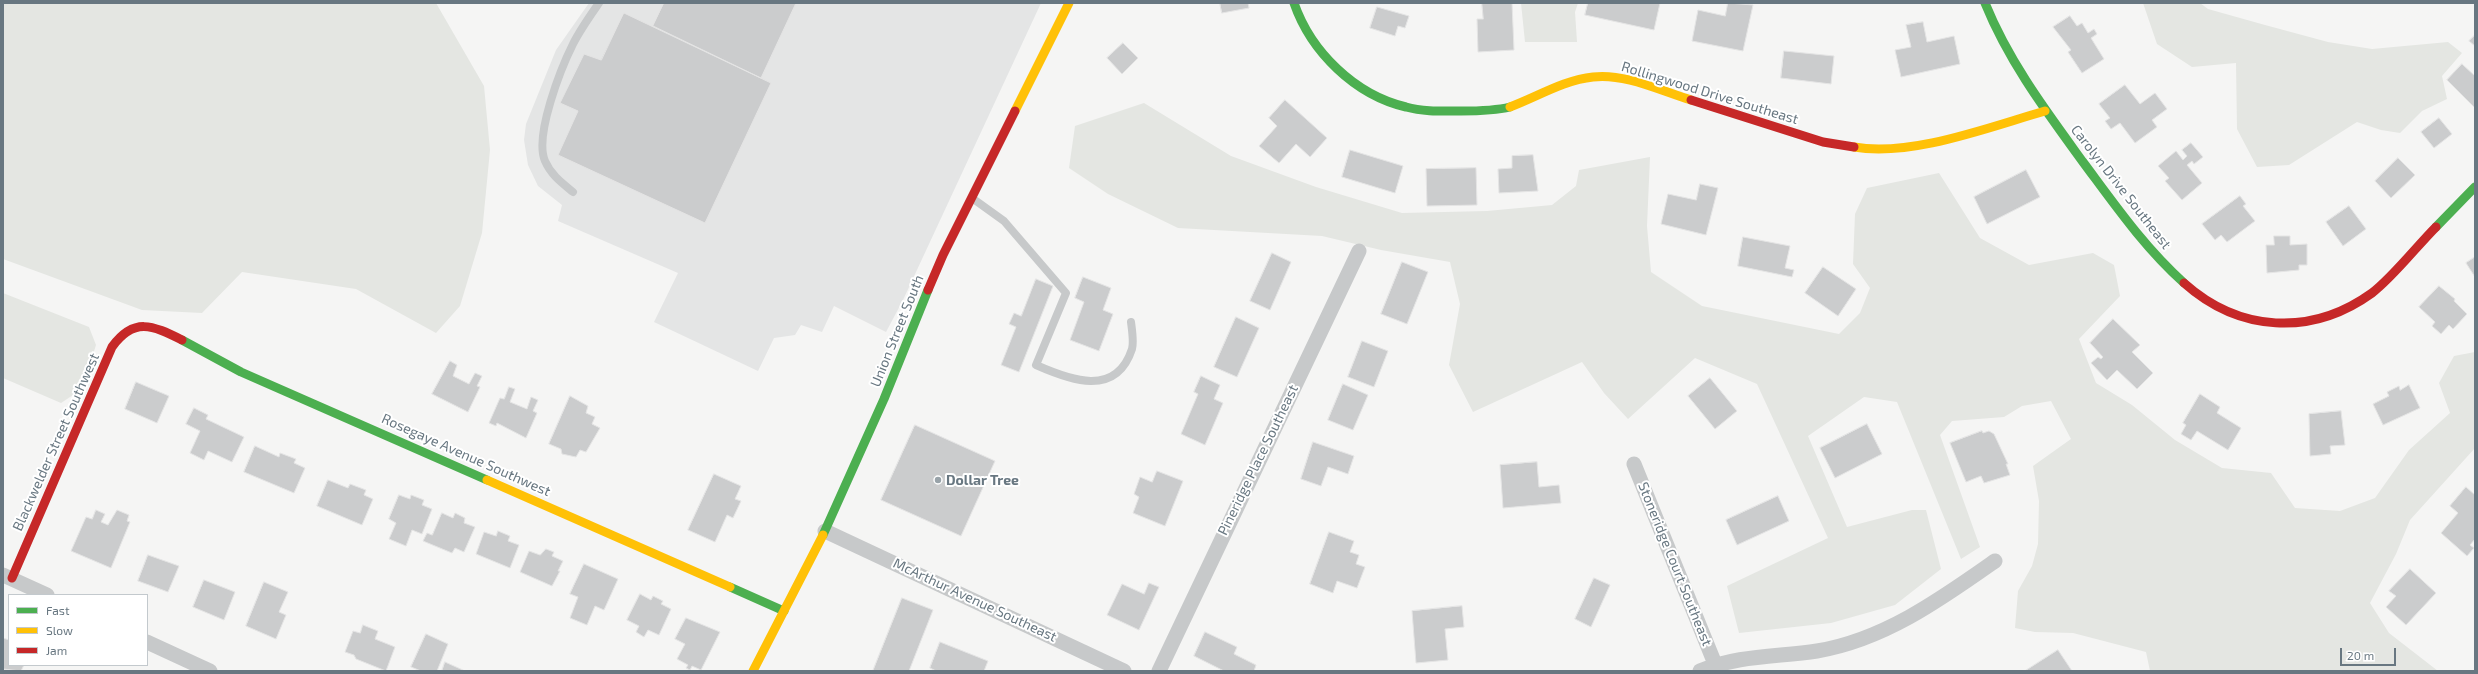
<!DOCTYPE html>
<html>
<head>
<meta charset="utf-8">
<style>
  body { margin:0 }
  #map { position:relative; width:2478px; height:674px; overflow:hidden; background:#f5f5f4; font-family:"Exo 2",sans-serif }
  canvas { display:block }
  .frame { position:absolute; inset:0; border:4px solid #687781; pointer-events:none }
  .legend { position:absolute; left:8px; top:594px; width:140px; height:72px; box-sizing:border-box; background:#fff; border:1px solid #c3c9cd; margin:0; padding:5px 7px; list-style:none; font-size:12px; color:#687781 }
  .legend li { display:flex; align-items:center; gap:8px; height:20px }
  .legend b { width:20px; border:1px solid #c3c9cd }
  .scale { position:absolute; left:2340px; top:648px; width:56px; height:18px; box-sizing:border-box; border:2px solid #687781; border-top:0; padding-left:5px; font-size:12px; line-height:14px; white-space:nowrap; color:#687781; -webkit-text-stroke:3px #fff; paint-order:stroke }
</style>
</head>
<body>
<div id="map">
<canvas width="2478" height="674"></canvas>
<div class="frame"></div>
<ul class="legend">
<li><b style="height:5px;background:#4caf50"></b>Fast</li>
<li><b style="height:5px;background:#ffc107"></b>Slow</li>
<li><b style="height:5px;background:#c62828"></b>Jam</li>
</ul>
<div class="scale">20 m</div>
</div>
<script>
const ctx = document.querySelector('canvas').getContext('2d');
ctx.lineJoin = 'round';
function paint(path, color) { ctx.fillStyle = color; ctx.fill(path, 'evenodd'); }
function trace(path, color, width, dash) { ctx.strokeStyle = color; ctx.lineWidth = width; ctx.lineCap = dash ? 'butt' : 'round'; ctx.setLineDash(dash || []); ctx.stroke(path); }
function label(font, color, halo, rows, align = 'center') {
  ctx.font = font + ' "Exo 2",sans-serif'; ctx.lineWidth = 4; ctx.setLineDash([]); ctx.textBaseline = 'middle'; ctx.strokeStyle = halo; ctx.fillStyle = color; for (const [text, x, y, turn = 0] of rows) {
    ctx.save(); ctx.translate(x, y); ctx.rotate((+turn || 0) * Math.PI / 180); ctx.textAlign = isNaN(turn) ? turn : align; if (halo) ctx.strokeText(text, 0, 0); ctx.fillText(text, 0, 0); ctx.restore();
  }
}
const built = new Path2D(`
  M 589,3 L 1041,3 L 903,300 L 886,332 L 834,306 L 822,332 L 801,325 L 795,335 L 774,338 L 758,371 L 654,322 L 678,273 L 558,221 L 562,205 L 538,186 L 528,165 L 524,140 L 526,124 L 556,50 Z`);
const green = new Path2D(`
  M 3,3 L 436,3 L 484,86 L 490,150 L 482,233 L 460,306 L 436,333 L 356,289 L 242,272 L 202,313 L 142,310 L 3,259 Z
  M 1521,3 L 1578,3 L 1575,12 L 1577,42 L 1525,42 Z
  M 2143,3 L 2200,3 L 2208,9 L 2265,25 L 2328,42 L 2372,49 L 2448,42 L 2462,53 L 2442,76 L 2447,99 L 2422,111 L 2400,133 L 2381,130 L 2357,122 L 2289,165 L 2257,167 L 2237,129 L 2236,63 L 2192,67 L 2157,44 Z
  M 1144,103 L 1231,156 L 1316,187 L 1402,213 L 1487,211 L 1552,205 L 1576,186 L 1579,170 L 1650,157 L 1647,226 L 1651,272 L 1702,306 L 1839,334 L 1860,313 L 1870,288 L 1853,264 L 1855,214 L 1867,188 L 1939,173 L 1980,238 L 2029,265 L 2093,253 L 2114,265 L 2120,296 L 2079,339 L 2096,383 L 2132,405 L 2175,440 L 2222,468 L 2271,473 L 2295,508 L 2340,511 L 2375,498 L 2409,450 L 2450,413 L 2439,383 L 2454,356 L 2475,352 L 2475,448 L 2410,520 L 2396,554 L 2370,603 L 2389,633 L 2438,671 L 2150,671 L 2146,652 L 2073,633 L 2035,632 L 2015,628 L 2018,591 L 2032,566 L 2038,544 L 2039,501 L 2033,466 L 2071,439 L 2051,401 L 2022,406 L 2004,417 L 1952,421 L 1940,435 L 1980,547 L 1961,559 L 1897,402 L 1864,397 L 1808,436 L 1847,527 L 1912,510 L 1926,510 L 1941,569 L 1895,605 L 1831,623 L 1739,633 L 1727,586 L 1828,538 L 1757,384 L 1695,358 L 1628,419 L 1604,393 L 1582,362 L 1473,412 L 1449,365 L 1460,304 L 1450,262 L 1381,250 L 1322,236 L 1178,228 L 1108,194 L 1069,168 L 1075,126 Z
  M 3,293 L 89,327 L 96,345 L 82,389 L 61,403 L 3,378 Z`);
const building = new Path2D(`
  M 664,3 L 796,3 L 761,78 L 653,26 Z
  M 1220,3 L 1248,3 L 1249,8 L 1222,13 Z
  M 1482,3 L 1512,3 L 1514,50 L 1478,52 L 1477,19 L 1483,19 Z
  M 1588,3 L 1660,3 L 1654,30 L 1585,15 Z
  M 1728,3 L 1753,5 L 1743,51 L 1692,41 L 1698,10 L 1725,16 Z
  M 1377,7 L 1409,16 L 1405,28 L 1398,26 L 1395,36 L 1370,28 Z
  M 624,13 L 771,83 L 705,223 L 558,155 L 578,111 L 560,103 L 584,54 L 601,60 Z
  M 2070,16 L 2077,26 L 2082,23 L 2088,33 L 2094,29 L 2097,34 L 2091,38 L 2104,59 L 2082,73 L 2068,52 L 2071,50 L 2053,27 Z
  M 1923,22 L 1927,42 L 1954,36 L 1960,64 L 1901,77 L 1895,50 L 1911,47 L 1906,25 Z
  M 2475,35 L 2475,46 L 2469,41 Z
  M 1123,43 L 1138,58 L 1122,74 L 1107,58 Z
  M 1784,51 L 1834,56 L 1831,84 L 1781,78 Z
  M 2462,64 L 2475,76 L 2475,108 L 2447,80 Z
  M 2125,85 L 2140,104 L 2155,93 L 2167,109 L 2152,120 L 2157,127 L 2135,143 L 2120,123 L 2111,129 L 2105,121 L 2110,118 L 2099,104 Z
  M 1285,100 L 1327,138 L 1310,157 L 1296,144 L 1279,163 L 1259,146 L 1277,126 L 1269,118 Z
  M 2439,118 L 2452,134 L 2434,148 L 2421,132 Z
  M 2191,143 L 2203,157 L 2194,164 L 2192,161 L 2187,165 L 2202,183 L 2182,200 L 2165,181 L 2169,178 L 2158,166 L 2176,151 L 2183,160 L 2187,156 L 2182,150 Z
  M 1350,150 L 1403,166 L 1395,193 L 1342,177 Z
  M 1533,155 L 1538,191 L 1499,193 L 1498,169 L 1512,168 L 1512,156 Z
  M 2398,158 L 2415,175 L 2391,198 L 2375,181 Z
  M 1476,168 L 1477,205 L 1427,206 L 1426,169 Z
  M 2026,170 L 2040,197 L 1987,224 L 1974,197 Z
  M 1700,184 L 1718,188 L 1706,235 L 1661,224 L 1668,194 L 1696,200 Z
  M 2240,196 L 2246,204 L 2243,206 L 2255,221 L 2227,242 L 2221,235 L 2215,240 L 2202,224 Z
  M 2349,206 L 2366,229 L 2343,246 L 2326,222 Z
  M 2274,236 L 2290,236 L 2290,245 L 2307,244 L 2307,265 L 2299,265 L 2299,270 L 2267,273 L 2266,245 L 2274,245 Z
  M 1743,237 L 1790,246 L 1785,268 L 1794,270 L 1792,277 L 1738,266 Z
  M 1272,253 L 1291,262 L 1270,310 L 1250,301 Z
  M 2475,257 L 2475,277 L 2466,263 Z
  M 1402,262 L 1428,272 L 1407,324 L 1381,314 Z
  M 1823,267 L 1856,289 L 1838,316 L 1805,293 Z
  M 1083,277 L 1111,288 L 1103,310 L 1113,314 L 1099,351 L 1070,340 L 1084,302 L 1075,298 Z
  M 1036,279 L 1053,286 L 1019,372 L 1001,365 L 1016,327 L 1009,324 L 1014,313 L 1021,316 Z
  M 2439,286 L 2455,299 L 2454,301 L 2467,314 L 2453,329 L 2449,325 L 2441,334 L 2432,326 L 2435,322 L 2419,307 Z
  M 1236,317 L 1259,328 L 1237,377 L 1214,367 Z
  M 2113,319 L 2140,345 L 2132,352 L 2153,373 L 2137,389 L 2117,370 L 2107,380 L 2091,363 L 2098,357 L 2101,359 L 2103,357 L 2090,343 Z
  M 1362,341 L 1388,351 L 1374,387 L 1348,377 Z
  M 450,361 L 457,365 L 453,376 L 469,384 L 475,373 L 482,376 L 477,386 L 480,387 L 468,412 L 432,394 Z
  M 1201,376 L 1220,385 L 1214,399 L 1223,403 L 1205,445 L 1181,434 L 1198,394 L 1194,392 Z
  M 1710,378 L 1737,411 L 1715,429 L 1688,396 Z
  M 136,382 L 169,396 L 157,423 L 125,409 Z
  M 1343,384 L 1368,395 L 1353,430 L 1328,420 Z
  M 2409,385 L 2420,408 L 2383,425 L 2373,404 L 2389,396 L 2387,392 L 2399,386 L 2400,390 Z
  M 509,387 L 515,389 L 510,402 L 527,409 L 531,397 L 538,400 L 533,411 L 537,413 L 526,438 L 497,423 L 496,426 L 489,423 L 500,398 L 504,399 Z
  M 2200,394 L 2220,407 L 2217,413 L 2241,428 L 2228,450 L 2197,431 L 2191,440 L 2181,434 L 2186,425 L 2183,423 Z
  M 570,396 L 588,406 L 586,413 L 595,417 L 592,424 L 600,428 L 586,452 L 580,450 L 576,457 L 562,454 L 561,449 L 549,444 Z
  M 194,408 L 208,415 L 206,419 L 244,437 L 232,462 L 208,451 L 204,460 L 190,453 L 200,431 L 186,424 Z
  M 2341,411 L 2345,445 L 2330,446 L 2331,454 L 2310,456 L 2309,414 Z
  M 1867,424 L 1882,454 L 1835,478 L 1820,448 Z
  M 915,425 L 995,461 L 961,536 L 881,500 Z
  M 1982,431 L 1983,433 L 1989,431 L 1994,434 L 2008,464 L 2006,464 L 2010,475 L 1984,483 L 1981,476 L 1966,482 L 1950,443 Z
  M 1313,442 L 1354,456 L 1348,474 L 1328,467 L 1321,486 L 1301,479 Z
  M 255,446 L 279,457 L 280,453 L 296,459 L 294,463 L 305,468 L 294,493 L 244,472 Z
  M 1537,462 L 1539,487 L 1559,485 L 1561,503 L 1503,508 L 1500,465 Z
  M 1157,471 L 1183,481 L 1165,526 L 1133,513 L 1139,497 L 1134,494 L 1140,477 L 1152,482 Z
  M 714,474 L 741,486 L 735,499 L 741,501 L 733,518 L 727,515 L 715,542 L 688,530 Z
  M 328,480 L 348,488 L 350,484 L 366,490 L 364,495 L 373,499 L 362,525 L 317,506 Z
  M 2466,487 L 2475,495 L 2475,539 L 2470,545 L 2474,548 L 2467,556 L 2441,533 L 2458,513 L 2450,506 Z
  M 399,495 L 410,499 L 411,495 L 424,500 L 422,505 L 432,509 L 422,534 L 412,530 L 406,546 L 389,539 L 396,523 L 389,519 Z
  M 1778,496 L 1789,521 L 1737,545 L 1726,520 Z
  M 96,510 L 105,514 L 101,522 L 108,525 L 117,510 L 129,515 L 127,521 L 130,522 L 111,568 L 71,551 L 86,517 L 92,519 Z
  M 442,513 L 453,518 L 455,513 L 465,518 L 464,523 L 475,527 L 464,552 L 455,548 L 452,553 L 423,541 L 427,533 L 432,535 Z
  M 498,531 L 510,536 L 508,541 L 519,545 L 510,568 L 476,554 L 484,532 L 496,536 Z
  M 1329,532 L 1354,541 L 1350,552 L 1359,555 L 1356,564 L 1365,567 L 1357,588 L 1337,581 L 1333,593 L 1310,584 Z
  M 546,549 L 554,552 L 552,556 L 563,561 L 558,571 L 560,571 L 552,586 L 520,572 L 529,551 L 540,555 Z
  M 148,555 L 179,566 L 168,592 L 138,581 Z
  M 584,564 L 618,579 L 604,610 L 595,606 L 587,625 L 570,618 L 578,597 L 570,594 Z
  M 2410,569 L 2436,593 L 2406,625 L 2386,607 L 2396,596 L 2389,591 Z
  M 1594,578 L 1610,585 L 1591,627 L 1575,619 Z
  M 204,580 L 235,592 L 224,620 L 193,607 Z
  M 264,582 L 288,592 L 279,612 L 286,615 L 276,639 L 246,626 Z
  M 1149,583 L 1159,587 L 1139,630 L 1107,615 L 1122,584 L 1144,594 Z
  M 640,594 L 651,600 L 653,596 L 663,601 L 661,604 L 671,609 L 659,635 L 648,630 L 644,637 L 636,632 L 639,626 L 627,620 Z
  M 902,598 L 933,610 L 909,671 L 873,671 Z
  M 1462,606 L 1464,627 L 1445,629 L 1448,660 L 1416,663 L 1412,611 Z
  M 686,618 L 720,632 L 701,670 L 692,666 L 690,670 L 686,668 L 688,665 L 677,659 L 685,644 L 675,639 Z
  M 363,625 L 378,631 L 375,639 L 395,647 L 386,671 L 356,659 L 354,655 L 345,652 L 353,631 L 360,633 Z
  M 1205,632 L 1237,647 L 1234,654 L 1256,665 L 1254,671 L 1224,671 L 1194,656 Z
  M 426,634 L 448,644 L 437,671 L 421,671 L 411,667 Z
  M 3,638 L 9,640 L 9,665 L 24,665 L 21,671 L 3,669 Z
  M 940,642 L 988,661 L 984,671 L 936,671 L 930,668 Z
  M 2058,650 L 2072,671 L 2025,671 Z
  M 445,662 L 465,671 L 442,671 Z`);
const lane = new Path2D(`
  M 573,192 C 562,183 551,175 545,161 C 534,136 561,68 573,44 C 580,30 590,16 599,3
  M 972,198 L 1004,221 L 1066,293 L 1036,365 C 1070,380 1116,398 1132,349 C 1134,342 1132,330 1131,322`);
const street = new Path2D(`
  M 1634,464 L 1715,664
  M 825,531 L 1124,671
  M 3,575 L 47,595
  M 147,642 L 210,671
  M 1159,671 L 1359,251
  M 1700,671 C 1738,655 1777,657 1817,651 C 1884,640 1941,599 1995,561`);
const fast = new Path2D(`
  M 1294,3 C 1311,52 1355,95 1406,107 C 1424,112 1443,111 1461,111 C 1477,111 1494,111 1510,107
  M 1985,3 C 2009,62 2046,111 2083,162 C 2115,205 2144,247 2184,283
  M 2436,227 L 2475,187
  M 182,340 L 241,372 L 487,480
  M 823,535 L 884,399 L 928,290
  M 730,587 L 784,611`);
const slow = new Path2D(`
  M 1510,107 C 1537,97 1564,80 1593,77 C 1625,73 1661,91 1691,100
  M 1015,111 L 1069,3
  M 1854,147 C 1912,157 1989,127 2045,111
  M 487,480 L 730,587
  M 753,671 L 823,535`);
const jam = new Path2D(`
  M 1691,100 L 1823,142 L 1854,147
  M 2184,283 C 2239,332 2311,337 2372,293 C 2392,278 2417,246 2436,227
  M 928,290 L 943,255 L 1015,111
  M 12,578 L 112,347 C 134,317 152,325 182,340`);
const markers = [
  [938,480,4,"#99a3a9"]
];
const streetNames = [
  ["Rollingwood Drive Southeast",1710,93,17],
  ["Carolyn Drive Southeast",2121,187,52],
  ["Union Street South",897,331,-68],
  ["Blackwelder Street Southwest",56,442,-66],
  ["Rosegaye Avenue Southwest",466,455,24],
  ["Pineridge Place Southeast",1258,460,-64],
  ["Stoneridge Court Southeast",1675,564,68],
  ["McArthur Avenue Southeast",975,600,25]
];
const poiNames = [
  ["Dollar Tree",946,480]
];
paint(built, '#e4e5e5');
paint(green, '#e4e6e2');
paint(building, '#cbcccd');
trace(building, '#e4e4e4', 1);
trace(lane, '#c7c9ca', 8);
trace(street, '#c7c9ca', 15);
trace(fast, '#4caf50', 9);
trace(slow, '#ffc107', 9);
trace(jam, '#c62828', 9);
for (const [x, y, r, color] of markers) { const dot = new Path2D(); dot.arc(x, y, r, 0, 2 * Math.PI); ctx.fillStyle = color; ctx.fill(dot); trace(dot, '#fff', 1.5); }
label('14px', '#687781', '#fff', streetNames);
label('bold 14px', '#687781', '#fff', poiNames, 'left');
</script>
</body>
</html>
